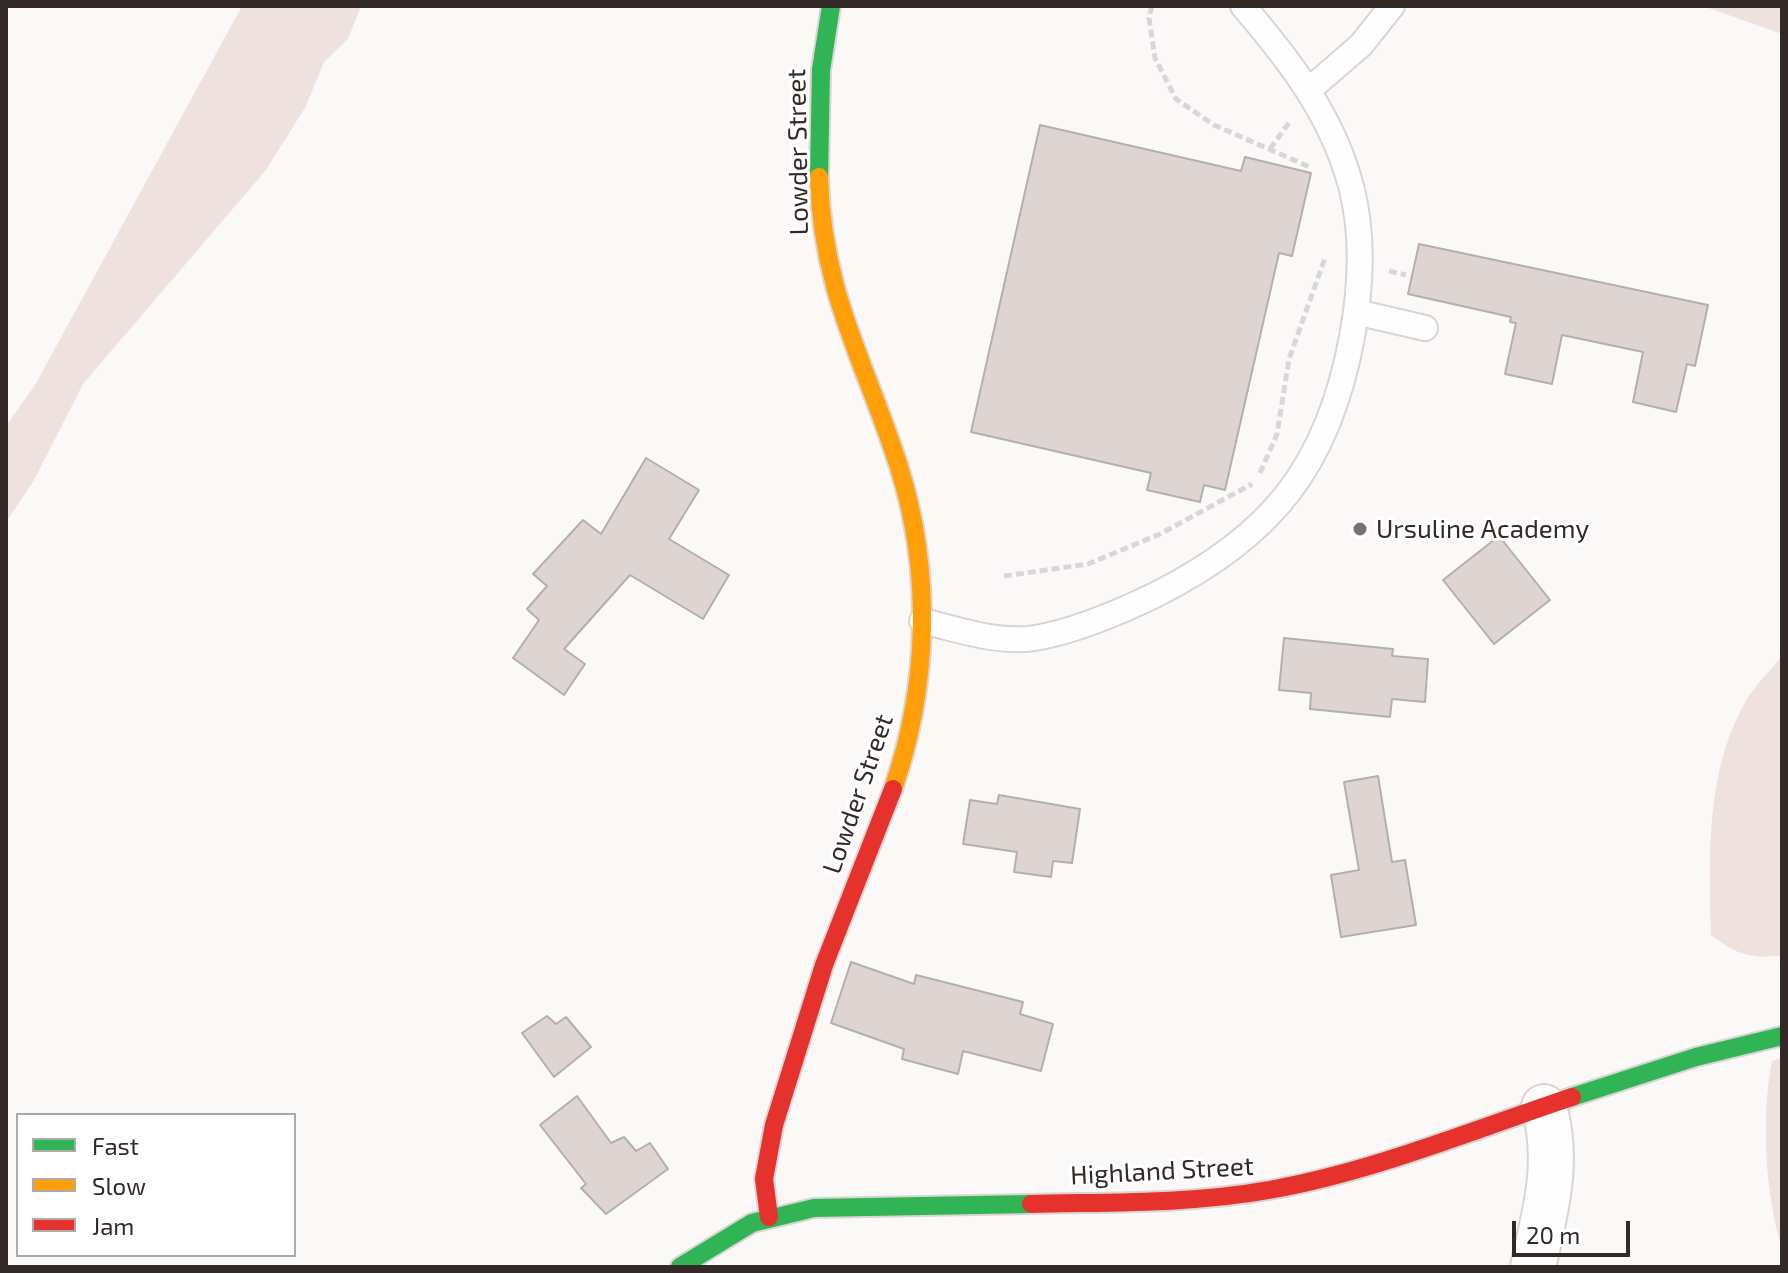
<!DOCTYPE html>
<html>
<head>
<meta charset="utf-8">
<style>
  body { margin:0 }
  #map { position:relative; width:1788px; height:1273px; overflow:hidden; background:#fbf9f8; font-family:"Exo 2",sans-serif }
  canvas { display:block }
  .frame { position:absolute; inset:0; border:8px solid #332a28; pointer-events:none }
  .legend { position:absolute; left:16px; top:1113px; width:280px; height:144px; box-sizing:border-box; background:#fff; border:2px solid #adaaa9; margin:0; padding:10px 14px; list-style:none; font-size:24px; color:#332a28 }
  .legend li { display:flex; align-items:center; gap:16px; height:40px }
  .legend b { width:40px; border:2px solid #adaaa9 }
  .scale { position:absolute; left:1512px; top:1221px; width:118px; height:36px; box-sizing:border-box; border:4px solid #332a28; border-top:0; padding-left:10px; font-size:24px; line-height:28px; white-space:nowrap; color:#332a28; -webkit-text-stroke:6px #fff; paint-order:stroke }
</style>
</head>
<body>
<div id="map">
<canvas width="1788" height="1273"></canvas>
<div class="frame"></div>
<ul class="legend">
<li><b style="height:10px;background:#30b455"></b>Fast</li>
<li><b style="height:10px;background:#ff9f0a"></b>Slow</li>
<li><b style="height:10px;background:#e5322d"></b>Jam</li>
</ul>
<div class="scale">20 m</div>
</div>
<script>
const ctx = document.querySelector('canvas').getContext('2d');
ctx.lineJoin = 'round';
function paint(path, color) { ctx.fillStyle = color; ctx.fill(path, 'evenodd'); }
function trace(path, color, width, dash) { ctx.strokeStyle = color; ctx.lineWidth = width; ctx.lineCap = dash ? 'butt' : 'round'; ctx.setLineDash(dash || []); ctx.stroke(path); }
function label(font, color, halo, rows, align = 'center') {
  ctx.font = font + ' "Exo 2",sans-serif'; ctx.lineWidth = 6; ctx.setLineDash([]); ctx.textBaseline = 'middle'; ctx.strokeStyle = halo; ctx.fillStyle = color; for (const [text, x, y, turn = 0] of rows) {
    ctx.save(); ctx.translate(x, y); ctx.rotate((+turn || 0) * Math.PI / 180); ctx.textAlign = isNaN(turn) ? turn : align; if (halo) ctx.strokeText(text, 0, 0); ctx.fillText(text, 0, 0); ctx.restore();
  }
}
const green = new Path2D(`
  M 242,6 L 361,6 L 348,39 L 324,62 L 306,106 L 266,170 L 83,384 L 33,482 L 6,522 L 6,426 L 35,385 Z
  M 1703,6 L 1782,6 L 1782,34 Z
  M 1782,656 L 1782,955 C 1753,960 1735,954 1711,935 C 1709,856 1705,770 1747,699 C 1756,684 1771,670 1782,656 Z
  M 1782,1058 L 1782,1248 C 1765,1196 1761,1114 1772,1061 Z`);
const building = new Path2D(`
  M 1040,125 L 1241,171 L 1245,157 L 1311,173 L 1292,256 L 1279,253 L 1225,490 L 1204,485 L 1200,502 L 1147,490 L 1151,473 L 971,432 Z
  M 1419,244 L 1708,305 L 1695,366 L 1687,364 L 1676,412 L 1633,402 L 1643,352 L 1562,335 L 1552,384 L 1505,374 L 1516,323 L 1510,322 L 1511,317 L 1408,294 Z
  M 646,458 L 699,490 L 669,539 L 729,575 L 703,619 L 630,575 L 564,649 L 585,664 L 564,695 L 513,658 L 539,620 L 527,609 L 547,586 L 533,574 L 583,520 L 601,534 Z
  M 1499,536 L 1550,600 L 1494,644 L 1443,580 Z
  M 1284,638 L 1393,649 L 1392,656 L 1428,659 L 1425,702 L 1392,699 L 1390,717 L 1310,709 L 1311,693 L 1279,690 Z
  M 1378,776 L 1392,862 L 1405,860 L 1416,925 L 1341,937 L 1331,875 L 1359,870 L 1344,782 Z
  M 999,795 L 1080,809 L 1072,863 L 1053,861 L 1051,877 L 1014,872 L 1017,852 L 963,844 L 970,800 L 997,804 Z
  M 851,962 L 914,984 L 916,975 L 1023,1002 L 1020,1014 L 1053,1024 L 1041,1071 L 963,1051 L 958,1074 L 902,1059 L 904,1049 L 831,1023 Z
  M 547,1016 L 556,1024 L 566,1017 L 591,1047 L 554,1077 L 522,1033 Z
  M 577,1096 L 611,1143 L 624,1137 L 636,1151 L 650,1143 L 668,1169 L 606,1214 L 581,1188 L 586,1184 L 540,1125 Z`);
const path = new Path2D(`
  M 1152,6 L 1149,18 L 1155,58 L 1176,99 L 1214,125 L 1312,168
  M 1270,149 L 1291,120
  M 1389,271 L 1406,275
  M 1260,473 L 1277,434 L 1289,359 L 1325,258
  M 1004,576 L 1088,564 L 1160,534 L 1252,484`);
const lane = new Path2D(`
  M 1310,89 L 1361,45 L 1392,6
  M 1356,312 L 1425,328
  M 922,621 C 957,629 998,644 1035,638 C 1076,631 1118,613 1155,595 C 1271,537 1328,467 1352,337 C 1361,288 1364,235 1351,186 C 1332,115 1290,61 1243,6`);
const street = new Path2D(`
  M 1533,1267 C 1545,1213 1560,1162 1544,1107`);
const fast = new Path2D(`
  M 819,177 L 821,70 L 831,6
  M 1572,1097 L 1696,1057 L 1782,1036
  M 680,1267 L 752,1223 L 814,1208 L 1031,1204`);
const slow = new Path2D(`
  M 819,177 C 822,293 865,361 899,467 C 932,572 929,685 893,789`);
const jam = new Path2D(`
  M 1031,1204 C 1110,1202 1190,1204 1269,1190 C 1372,1172 1473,1130 1572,1097
  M 769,1217 L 764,1179 L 774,1125 L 824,965 L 893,789`);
const markers = [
  [1360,529,8,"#797271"]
];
const streetNames = [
  ["Lowder Street",798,152,-91],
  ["Lowder Street",858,794,-71],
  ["Highland Street",1162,1171,-3]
];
const poiNames = [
  ["Ursuline Academy",1376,529]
];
paint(green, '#efe1dd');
paint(building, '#ded5d3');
trace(building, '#b4afae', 2);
trace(lane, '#dad5d3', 28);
trace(street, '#dad5d3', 48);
trace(fast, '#dad5d3', 22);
trace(slow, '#dad5d3', 22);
trace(jam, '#dad5d3', 22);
trace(path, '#d8d6d6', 5, [8, 4]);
trace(lane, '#fefefe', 24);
trace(street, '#fefefe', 44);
trace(fast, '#30b455', 18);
trace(slow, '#ff9f0a', 18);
trace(jam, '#e5322d', 18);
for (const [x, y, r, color] of markers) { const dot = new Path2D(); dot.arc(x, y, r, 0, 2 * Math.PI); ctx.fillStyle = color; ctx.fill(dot); trace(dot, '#fff', 3); }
label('26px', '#332a28', '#fff', streetNames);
label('26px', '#332a28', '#fff', poiNames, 'left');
</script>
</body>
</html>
